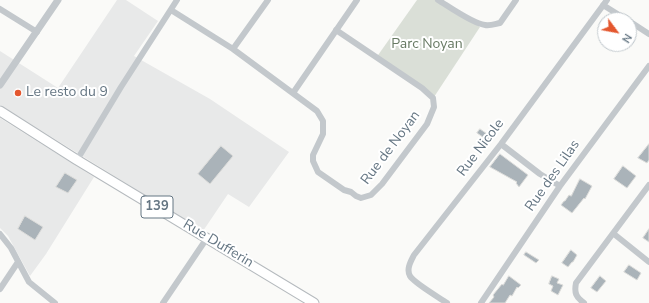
<!DOCTYPE html>
<html>
<head>
<meta charset="utf-8">
<style>
  body { margin:0 }
  #map { position:relative; width:649px; height:303px; overflow:hidden; background:#fafaf8; font-family:"Nunito Sans",sans-serif }
  canvas { display:block }
  .north { position:absolute; left:597px; top:12px; width:40px; height:40px; box-sizing:border-box; background:#fff; border:1px solid #c1c8cd; border-radius:50%; rotate:122deg; font-size:11px; font-weight:700; line-height:16px; text-align:center; color:#657683 }
  .north::after { content:''; display:block; margin:auto; width:14px; height:18px; background:#e4572e; clip-path:polygon(50% 0,100% 100%,50% 72%,0 100%) }
</style>
</head>
<body>
<div id="map">
<canvas width="649" height="303"></canvas>
<div class="north">N</div>
</div>
<script>
const ctx = document.querySelector('canvas').getContext('2d');
ctx.lineJoin = 'round';
function paint(path, color) { ctx.fillStyle = color; ctx.fill(path, 'evenodd'); }
function trace(path, color, width, dash) { ctx.strokeStyle = color; ctx.lineWidth = width; ctx.lineCap = dash ? 'butt' : 'round'; ctx.setLineDash(dash || []); ctx.stroke(path); }
function label(font, color, halo, rows, align = 'center') {
  ctx.font = font + ' "Nunito Sans",sans-serif'; ctx.lineWidth = 4; ctx.setLineDash([]); ctx.textBaseline = 'middle'; ctx.strokeStyle = halo; ctx.fillStyle = color; for (const [text, x, y, turn = 0] of rows) {
    ctx.save(); ctx.translate(x, y); ctx.rotate((+turn || 0) * Math.PI / 180); ctx.textAlign = isNaN(turn) ? turn : align; if (halo) ctx.strokeText(text, 0, 0); ctx.fillText(text, 0, 0); ctx.restore();
  }
}
const built = new Path2D(`
  M 117,0 L 126,0 L 158,21 L 134,56 L 210,99 L 289,152 L 249,207 L 228,194 L 203,231 L 0,105 L 0,51 L 58,88 Z
  M 0,118 L 94,177 L 46,254 L 30,276 L 8,236 L 0,228 Z`);
const green = new Path2D(`
  M 417,0 L 438,0 L 480,27 L 434,97 L 376,58 Z`);
const building = new Path2D(`
  M 480,129 L 493,138 L 490,142 L 477,133 Z
  M 649,144 L 649,160 L 647,163 L 638,158 Z
  M 221,146 L 233,156 L 210,184 L 198,174 Z
  M 500,154 L 528,175 L 519,187 L 516,183 L 517,182 L 490,167 Z
  M 623,166 L 636,176 L 627,188 L 614,179 Z
  M 65,173 L 77,180 L 68,193 L 56,187 Z
  M 580,179 L 592,186 L 585,199 L 584,198 L 572,213 L 561,205 L 564,201 L 565,201 L 569,195 L 571,196 Z
  M 25,216 L 43,227 L 35,240 L 18,229 Z
  M 649,229 L 649,242 L 643,238 Z
  M 571,250 L 577,255 L 573,262 L 572,262 L 568,267 L 562,263 Z
  M 526,252 L 539,260 L 536,263 L 524,255 Z
  M 629,265 L 641,273 L 637,280 L 624,272 Z
  M 509,276 L 521,285 L 518,288 L 517,287 L 512,296 L 510,295 L 505,303 L 489,303 L 494,297 L 493,295 L 502,284 L 503,285 Z
  M 552,276 L 559,279 L 557,283 L 563,285 L 558,295 L 551,291 L 553,286 L 549,284 Z
  M 600,276 L 606,281 L 597,292 L 591,288 Z`);
const minor = new Path2D(`
  M 438,0 C 448,6 473,24 485,25 C 490,26 495,24 500,23 L 516,0
  M 603,5 L 627,20
  M 0,9 L 37,32
  M 171,10 L 233,49 L 317,111 L 323,121 L 323,134 L 313,155 L 313,161 L 318,172 L 344,190 L 351,192 L 356,196 L 361,198 L 371,195 L 382,184 L 427,124 L 434,107 L 433,98 L 422,88 L 336,30
  M 629,21 L 649,34
  M 233,49 L 268,0
  M 293,93 L 357,0
  M 501,144 L 540,174 L 560,186
  M 77,160 L 121,87 L 177,0
  M 0,234 L 11,248 L 29,282 L 55,303
  M 614,234 L 649,262
  M 0,289 L 18,262
  M 163,303 L 207,238
  M 447,303 C 440,298 414,283 410,276 C 406,269 411,261 414,255 L 501,144 L 607,0
  M 481,303 L 560,186 L 649,66
  M 584,303 C 576,297 574,293 576,283 L 649,185`);
const tertiary = new Path2D(`
  M 0,85 L 58,0`);
const primary = new Path2D(`
  M 0,111 L 77,160 L 314,303`);
const markers = [
  [18,93,4,"#e4572e"]
];
const shields = [
  [157,207,32]
];
const shieldNames = [
  ["139",157,207]
];
const parkNames = [
  ["Parc Noyan",427,45]
];
const poiNames = [
  ["Le resto du 9",26,93]
];
const streetNames = [
  ["Rue de Noyan",391,148,-53],
  ["Rue Nicole",481,148,-53],
  ["Rue des Lilas",553,176,-55],
  ["Rue Dufferin",218,244,31]
];
paint(built, '#e8e9e9');
paint(green, '#dadfd7');
paint(building, '#aab3b9');
trace(building, '#dcdcda', 1);
trace(primary, '#b5babe', 11);
trace(minor, '#c3c8cc', 6);
trace(tertiary, '#c3c8cc', 7);
trace(primary, '#fff', 9);
for (const [x, y, r, color] of markers) { const dot = new Path2D(); dot.arc(x, y, r, 0, 2 * Math.PI); ctx.fillStyle = color; ctx.fill(dot); trace(dot, '#fff', 1.5); }
for (const [x, y, w] of shields) { const box = new Path2D(); box.roundRect(x - w / 2, y - 11, w, 22, 3); ctx.fillStyle = '#fff'; ctx.fill(box); trace(box, '#657683', 1); }
label('bold 13px', '#657683', null, shieldNames);
label('14px', '#687a64', '#fff', parkNames);
label('14px', '#657683', '#fff', poiNames, 'left');
label('14px', '#657683', '#fff', streetNames);
</script>
</body>
</html>
